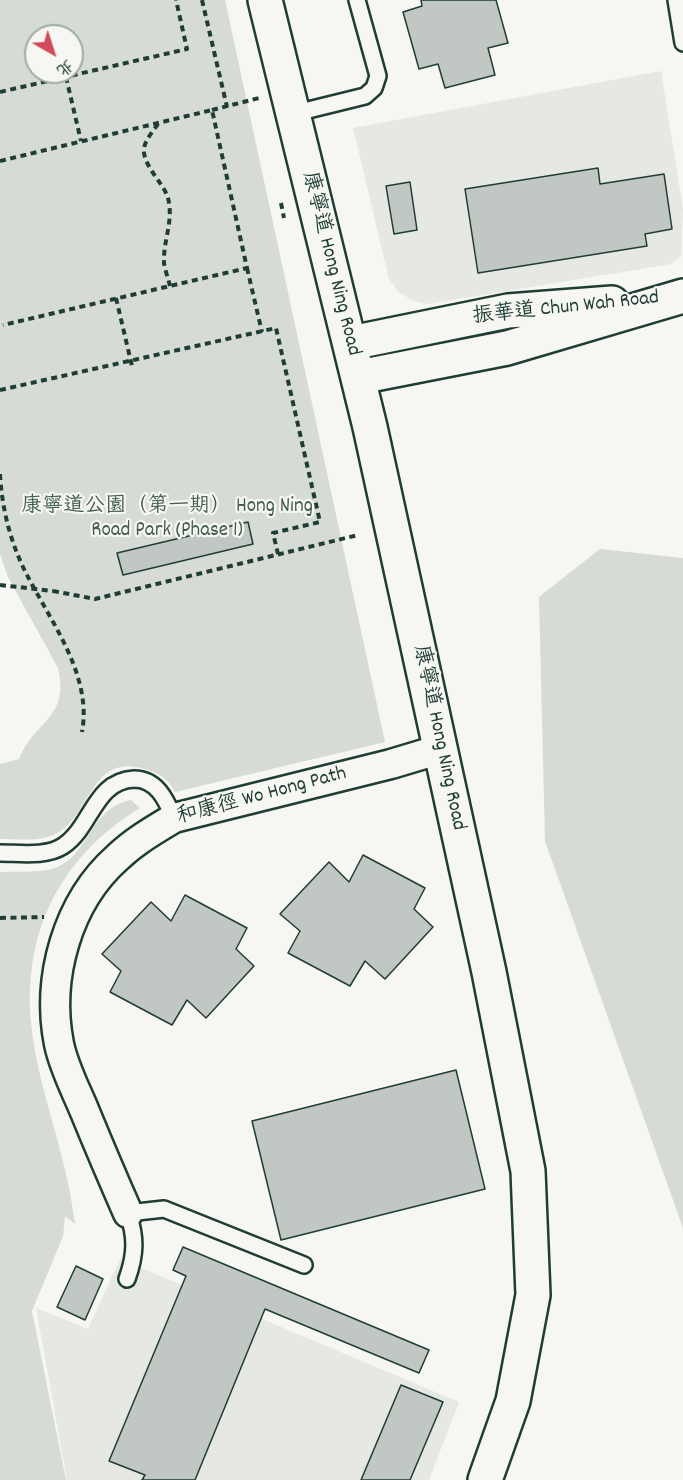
<!DOCTYPE html>
<html>
<head>
<meta charset="utf-8">
<style>
  body { margin:0 }
  #map { position:relative; width:683px; height:1480px; overflow:hidden; background:#f6f6f2; font-family:Dekko,"LXGW WenKai TC",sans-serif }
  canvas { display:block }
  .north { position:absolute; left:24px; top:24px; width:60px; height:60px; box-sizing:border-box; background:#f6f6f2; border:2px solid #a0aca6; border-radius:50%; rotate:141deg; font-size:16px; font-weight:700; line-height:24px; text-align:center; color:#1f3d34 }
  .north::after { content:''; display:block; margin:auto; width:21px; height:27px; background:#d1495b; clip-path:polygon(50% 0,100% 100%,50% 72%,0 100%) }
</style>
</head>
<body>
<div id="map">
<canvas width="683" height="1480"></canvas>
<div class="north">北</div>
</div>
<script>
const ctx = document.querySelector('canvas').getContext('2d');
ctx.lineJoin = 'round';
function paint(path, color) { ctx.fillStyle = color; ctx.fill(path, 'evenodd'); }
function trace(path, color, width, dash) { ctx.strokeStyle = color; ctx.lineWidth = width; ctx.lineCap = dash ? 'butt' : 'round'; ctx.setLineDash(dash || []); ctx.stroke(path); }
function label(font, color, halo, rows, align = 'center') {
  ctx.font = font + ' Dekko,"LXGW WenKai TC",sans-serif'; ctx.lineWidth = 4.5; ctx.setLineDash([]); ctx.textBaseline = 'middle'; ctx.strokeStyle = halo; ctx.fillStyle = color; for (const [text, x, y, turn = 0] of rows) {
    ctx.save(); ctx.translate(x, y); ctx.rotate((+turn || 0) * Math.PI / 180); ctx.textAlign = isNaN(turn) ? turn : align; if (halo) ctx.strokeText(text, 0, 0); ctx.fillText(text, 0, 0); ctx.restore();
  }
}
const built = new Path2D(`
  M 661,71 L 683,209 L 681,257 L 671,264 L 428,304 L 413,301 L 399,292 L 389,279 L 353,128 Z
  M 120,1259 L 459,1402 L 429,1480 L 67,1480 L 36,1308 L 88,1329 Z`);
const green = new Path2D(`
  M 0,0 L 225,0 L 385,742 L 175,792 C 170,781 160,774 148,770 C 93,751 91,810 62,830 C 44,843 22,839 0,839 L 0,764 L 19,759 C 35,720 70,718 58,668 L 8,577 L 0,554 ZM 36,36 L 72,36 L 72,72 L 36,72 Z
  M 600,549 L 683,558 L 683,1228 L 545,841 L 539,597 Z
  M 131,800 L 140,808 C 61,856 23,931 31,1023 C 36,1074 54,1121 65,1170 C 70,1188 72,1206 75,1224 L 65,1216 L 63,1236 L 32,1311 L 66,1480 L 0,1480 L 0,872 C 16,871 36,873 52,869 C 90,858 88,808 131,800 Z`);
const building = new Path2D(`
  M 421,0 L 496,0 L 508,43 L 488,48 L 495,75 L 445,88 L 438,64 L 419,69 L 403,12 L 422,6 Z
  M 598,168 L 600,184 L 664,174 L 672,229 L 645,234 L 647,246 L 478,273 L 465,189 Z
  M 410,182 L 417,230 L 394,234 L 386,186 Z
  M 248,522 L 253,544 L 123,575 L 117,553 Z
  M 363,855 L 425,888 L 414,909 L 433,927 L 385,979 L 365,961 L 350,986 L 288,953 L 300,931 L 280,914 L 329,862 L 349,882 Z
  M 185,895 L 247,928 L 236,949 L 254,966 L 206,1018 L 187,1000 L 172,1025 L 110,992 L 121,971 L 102,954 L 151,902 L 171,921 Z
  M 456,1070 L 485,1189 L 281,1240 L 252,1121 Z
  M 183,1247 L 429,1350 L 419,1373 L 265,1309 L 195,1480 L 142,1480 L 145,1475 L 109,1461 L 186,1276 L 173,1270 Z
  M 76,1266 L 103,1279 L 85,1320 L 57,1307 Z
  M 401,1385 L 443,1402 L 410,1480 L 361,1480 Z`);
const path = new Path2D(`
  M 202,0 L 227,107
  M 66,77 L 81,141
  M 0,92 L 187,49 L 176,0
  M 212,110 L 259,98
  M 158,124 C 153,131 146,139 144,148 C 142,165 163,182 168,198 C 174,221 163,240 164,263 C 165,270 168,278 170,286
  M 0,161 L 212,110 L 247,268 L 3,325
  M 281,203 L 284,218
  M 247,268 L 262,332
  M 116,298 L 132,366
  M 0,390 L 276,328 L 320,522 L 273,533 L 278,554
  M 0,474 C 2,507 9,537 23,567 C 47,617 93,673 82,732
  M 53,591 L 95,599 L 358,535
  M 0,918 L 44,917`);
const lane = new Path2D(`
  M 676,0 L 683,43
  M 292,114 L 365,96 L 374,88 L 378,76 L 357,0
  M 0,853 C 20,853 46,857 63,846 C 92,827 94,781 134,779 C 157,779 166,800 174,818
  M 127,1279 C 136,1254 136,1237 128,1213 L 164,1209 L 304,1265`);
const street = new Path2D(`
  M 128,1213 C 113,1179 99,1146 85,1112 C 76,1090 64,1068 59,1044 C 46,978 67,902 118,857 C 135,841 154,830 174,818 L 391,764 L 441,749`);
const secondary = new Path2D(`
  M 265,0 L 370,427 L 489,972 L 528,1171 L 533,1295 L 513,1401 L 485,1480
  M 351,343 L 508,311 L 612,303
  M 359,377 L 507,348 L 683,296`);
const pathBridge = new Path2D(`
  M 0,585 L 53,591`);
const streetNames = [
  ["康寧道 Hong Ning Road",330,264,76],
  ["振華道 Chun Wah Road",566,309,-6],
  ["康寧道 Hong Ning Road",438,738,78],
  ["和康徑 Wo Hong Path",262,797,-15]
];
const parkNames = [
  ["康寧道公園（第一期） Hong Ning",167,508],
  ["Road Park (Phase 1)",167,532]
];
paint(built, '#e6e8e4');
paint(green, '#d6dbd6');
paint(building, '#c1c8c3');
trace(building, '#1f3d34', 1.5);
trace(lane, '#1f3d34', 20);
trace(street, '#1f3d34', 33);
trace(secondary, '#1f3d34', 38);
trace(path, '#1f3d34', 4, [6, 4.5]);
trace(lane, '#f6f6f2', 15);
trace(street, '#f6f6f2', 28);
trace(secondary, '#f6f6f2', 33);
trace(pathBridge, '#1f3d34', 4, [6, 4.5]);
label('21px', '#1f3d34', '#f6f6f2', streetNames);
label('21px', '#445d54', '#f6f6f2', parkNames);
</script>
</body>
</html>
